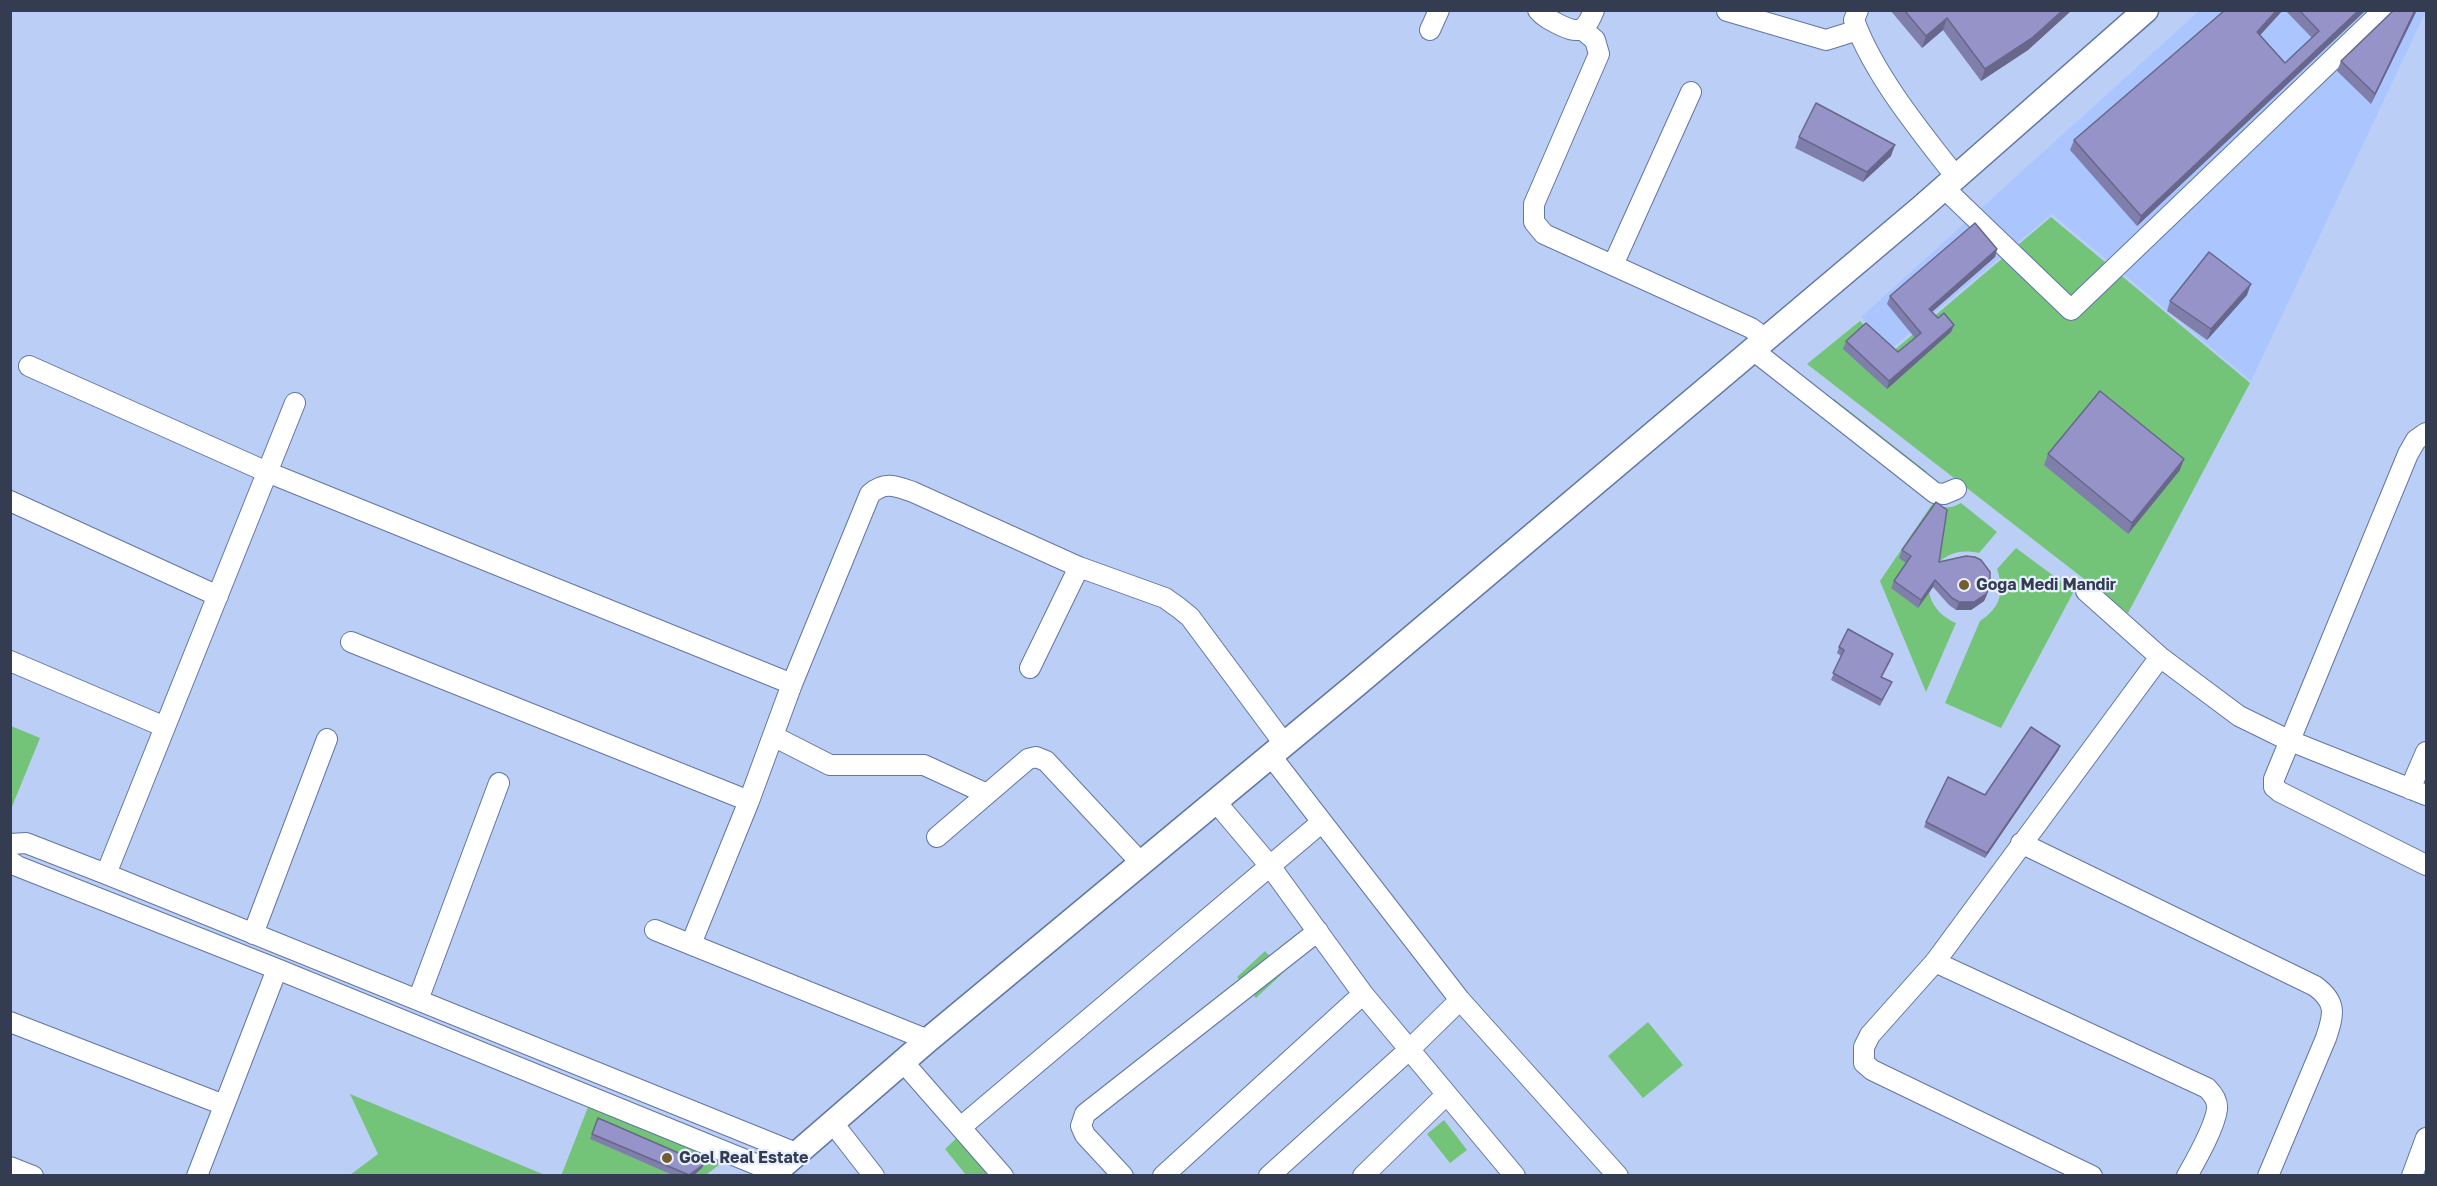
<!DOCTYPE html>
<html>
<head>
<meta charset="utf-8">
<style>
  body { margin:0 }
  #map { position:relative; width:2437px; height:1186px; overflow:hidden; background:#bbcef6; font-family:"Golos Text",sans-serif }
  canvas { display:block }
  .frame { position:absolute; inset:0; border:12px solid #333c50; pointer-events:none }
</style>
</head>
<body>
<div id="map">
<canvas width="2437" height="1186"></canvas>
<div class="frame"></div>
</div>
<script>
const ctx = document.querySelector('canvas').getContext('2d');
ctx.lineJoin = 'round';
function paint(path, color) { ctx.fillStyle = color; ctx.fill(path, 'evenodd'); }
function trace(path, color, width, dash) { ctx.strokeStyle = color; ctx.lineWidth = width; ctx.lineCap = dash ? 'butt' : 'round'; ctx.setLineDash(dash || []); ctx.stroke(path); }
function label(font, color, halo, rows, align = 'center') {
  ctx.font = font + ' "Golos Text",sans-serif'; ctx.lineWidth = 4.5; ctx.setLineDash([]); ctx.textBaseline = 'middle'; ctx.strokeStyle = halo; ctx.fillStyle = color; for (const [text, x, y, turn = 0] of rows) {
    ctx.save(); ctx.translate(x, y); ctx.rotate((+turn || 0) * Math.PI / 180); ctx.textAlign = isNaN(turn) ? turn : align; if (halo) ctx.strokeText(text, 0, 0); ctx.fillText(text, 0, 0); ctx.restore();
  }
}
const built = new Path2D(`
  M 2199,11 L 2426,11 L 2251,381 L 2052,214 L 1891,349 L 1861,317 Z`);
const green = new Path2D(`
  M 2051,217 L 2250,383 L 2128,613 L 1807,364 L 1860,321 L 1891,353 Z
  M 1834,399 L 1927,472 L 1924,477 L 1831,403 Z
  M 1933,503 C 1943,508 1951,509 1961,503 L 1997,532 L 1979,553 C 1929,541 1908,602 1956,623 L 1926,692 L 1880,581 Z
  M 2016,548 L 2074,591 L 2001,728 L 1945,703 L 1980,621 C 2000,608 2005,592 1997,569 Z
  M 11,726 L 40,738 L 11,809 Z
  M 1265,951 L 1284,972 L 1256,998 L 1237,977 Z
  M 1648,1022 L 1683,1065 L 1643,1098 L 1608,1056 Z
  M 350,1094 L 545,1175 L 350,1175 L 378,1154 Z
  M 592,1097 L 734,1153 L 706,1175 L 561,1176 Z
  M 1444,1120 L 1467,1150 L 1450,1163 L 1427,1134 Z
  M 961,1134 L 992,1172 L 988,1175 L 966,1175 L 945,1149 Z`);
const minor = new Path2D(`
  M 1538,10 C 1544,17 1550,20 1558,24 C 1578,34 1585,33 1594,10
  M 1858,10 L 1854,20 C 1874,75 1920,131 1956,177
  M 1727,11 L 1826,40 L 1858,30
  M 1582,29 L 1595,40 L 1599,54 L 1534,204 L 1534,222 L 1544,234 L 1751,328 L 1766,339
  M 1430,30 L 1439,10
  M 1944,188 L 2071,310 L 2384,10
  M 1613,265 L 1691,92
  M 1753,350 L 1935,493 L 1944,494 L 1956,489
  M 29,366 L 267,472 L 792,684
  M 2426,433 L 2416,440 L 2408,454 L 2274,779 L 2274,787 L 2280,792 L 2426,865
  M 10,501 L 218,596
  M 2086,591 L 2160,657 L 1935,962 L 1870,1035 L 1864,1047 L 1864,1063 L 1872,1070 L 2092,1176
  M 351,642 L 749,801
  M 2160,657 L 2239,716 L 2288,740 L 2426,795
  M 10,661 L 165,727
  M 1030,668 L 1079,567
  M 773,736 L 830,765 L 924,765 L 987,794
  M 1271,756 L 1460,1000 L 1618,1176
  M 2410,789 L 2426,752
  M 1216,802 L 1270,866 L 1363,994 L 1515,1176
  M 937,837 L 1028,759 L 1036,757 L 1046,761 L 1142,864
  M 2021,843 L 2315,986 C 2337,1002 2334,1014 2326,1038 L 2268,1176
  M 10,844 L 26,843 L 106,874 L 796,1153
  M 10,861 L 17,866 L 277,969 L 775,1172
  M 106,874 L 295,403
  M 655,930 L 928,1040
  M 253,934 L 327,739
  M 691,944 L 749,801 L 792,684 L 870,494 C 885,481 895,486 913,492 L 1079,567 L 1165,598 L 1179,608 L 1190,617 L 1285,745
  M 1935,962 L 2207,1088 C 2213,1094 2218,1101 2217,1109 C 2215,1127 2196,1160 2187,1176
  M 418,1000 L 499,783
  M 10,1022 L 224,1105
  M 904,1063 L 1003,1176
  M 832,1122 L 874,1176
  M 961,1127 L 1322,822
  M 10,1167 L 33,1176
  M 197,1176 L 277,969
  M 1123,1176 L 1085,1135 L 1081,1126 L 1085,1114 L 1318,931
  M 1163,1176 L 1363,994
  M 1269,1176 L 1411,1048 L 1460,1000
  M 1363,1176 L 1446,1095
  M 2412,1176 L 2426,1138`);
const tertiary = new Path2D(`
  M 771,1176 L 928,1040 L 1357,684 L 1921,208 L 2146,10`);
const wall = new Path2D(`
  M 1890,10 L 2072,10 L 2028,50 L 1981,81 L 1943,30 L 1922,48 Z
  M 2225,10 L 2283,10 L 2260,35 L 2285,63 L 2312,38 L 2285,10 L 2366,10 L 2137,226 L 2070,150 L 2074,140 Z
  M 2394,10 L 2417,10 L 2371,104 L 2337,71 L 2341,61 Z
  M 1799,137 L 1891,156 L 1863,182 L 1795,148 Z
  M 1997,249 L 1995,257 L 1932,312 L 1938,318 L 1954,325 L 1951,332 L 1887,389 L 1843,349 L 1846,341 L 1898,352 L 1915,338 L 1887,304 L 1890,296 Z
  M 2247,295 L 2207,340 L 2167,311 L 2170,301 Z
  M 2048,454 L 2180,470 L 2128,534 L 2044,465 Z
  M 1902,550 L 1939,562 L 1987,595 L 1984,601 L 1971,610 L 1956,610 L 1949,605 L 1933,587 L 1918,608 L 1891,588 L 1894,581 L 1906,563 L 1899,558 Z
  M 1839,647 L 1891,660 L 1882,677 L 1892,682 L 1880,706 L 1831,680 L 1841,656 L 1837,653 Z
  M 2060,746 L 2058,751 L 1985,858 L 1924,827 L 1926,822 L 1985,795 Z
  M 598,1118 L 704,1164 L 702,1168 L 693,1176 L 675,1176 L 590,1139 Z`);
const shadedWall = new Path2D(`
  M 2063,10 L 2072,10 L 2028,50 L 1981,81 L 1985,69 Z
  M 2277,10 L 2283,10 L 2253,43 L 2257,32 Z
  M 2359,10 L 2366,10 L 2137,226 L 2141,216 Z
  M 2415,10 L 2417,10 L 2371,104 L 2375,94 Z
  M 1947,18 L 1943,30 L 1922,48 L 1926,36 Z
  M 1895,145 L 1891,156 L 1863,182 L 1867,172 Z
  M 1997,249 L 1995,257 L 1926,317 L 1929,309 Z
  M 2251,284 L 2247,295 L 2207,340 L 2211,329 Z
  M 1954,325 L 1951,332 L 1887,389 L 1889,381 Z
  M 2184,459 L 2180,470 L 2128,534 L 2132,523 Z
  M 1935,580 L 1933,587 L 1918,608 L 1921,600 Z
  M 1990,587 L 1984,601 L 1971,610 L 1956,610 L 1959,602 Z
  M 2060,746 L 2058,751 L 1985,858 L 1987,853 Z
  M 704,1164 L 702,1168 L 693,1176 L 689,1176 Z`);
const building = new Path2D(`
  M 1904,10 L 2063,10 L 2032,38 L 1985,69 L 1947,18 L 1926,36 Z
  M 2225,10 L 2277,10 L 2257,32 L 2285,63 L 2319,31 L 2299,10 L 2359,10 L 2141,216 L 2074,140 Z
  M 2394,10 L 2415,10 L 2375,94 L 2341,61 Z
  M 1816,103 L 1895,145 L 1867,172 L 1799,137 Z
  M 1975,223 L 1997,249 L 1929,309 L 1938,318 L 1944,313 L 1954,325 L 1889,381 L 1846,341 L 1866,323 L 1898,352 L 1921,333 L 1890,296 Z
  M 2209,252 L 2251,284 L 2211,329 L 2170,301 Z
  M 2100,391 L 2184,459 L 2132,523 L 2048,454 Z
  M 1936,502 L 1947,510 L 1939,562 L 1966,556 L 1975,557 L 1981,560 L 1990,572 L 1990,587 L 1986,594 L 1974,602 L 1959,602 L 1952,598 L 1935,580 L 1921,600 L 1894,581 L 1911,556 L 1902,550 Z
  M 1848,629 L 1893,654 L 1881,677 L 1892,682 L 1882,700 L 1833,673 L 1844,650 L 1839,647 Z
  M 2031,727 L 2060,746 L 1987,853 L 1926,822 L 1948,777 L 1985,795 Z
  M 598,1118 L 704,1164 L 689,1175 L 592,1134 Z`);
const markers = [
  [1964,585,6,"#735d2d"],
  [667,1158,6,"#735d2d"]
];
const poiNames = [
  ["Goga Medi Mandir",1976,585],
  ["Goel Real Estate",679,1158]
];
paint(built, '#abc6fe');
paint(green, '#73c478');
trace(minor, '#6176a4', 22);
trace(tertiary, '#6176a4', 27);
trace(minor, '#fff', 20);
trace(tertiary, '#fff', 24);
paint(wall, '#807eab');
paint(shadedWall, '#68678b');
paint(building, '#9593c7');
trace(building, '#68678b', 1.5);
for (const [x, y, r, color] of markers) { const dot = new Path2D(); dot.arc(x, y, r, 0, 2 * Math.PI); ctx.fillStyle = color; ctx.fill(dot); trace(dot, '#e7effe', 2); }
label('bold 16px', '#333c50', '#e7effe', poiNames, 'left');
</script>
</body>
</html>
